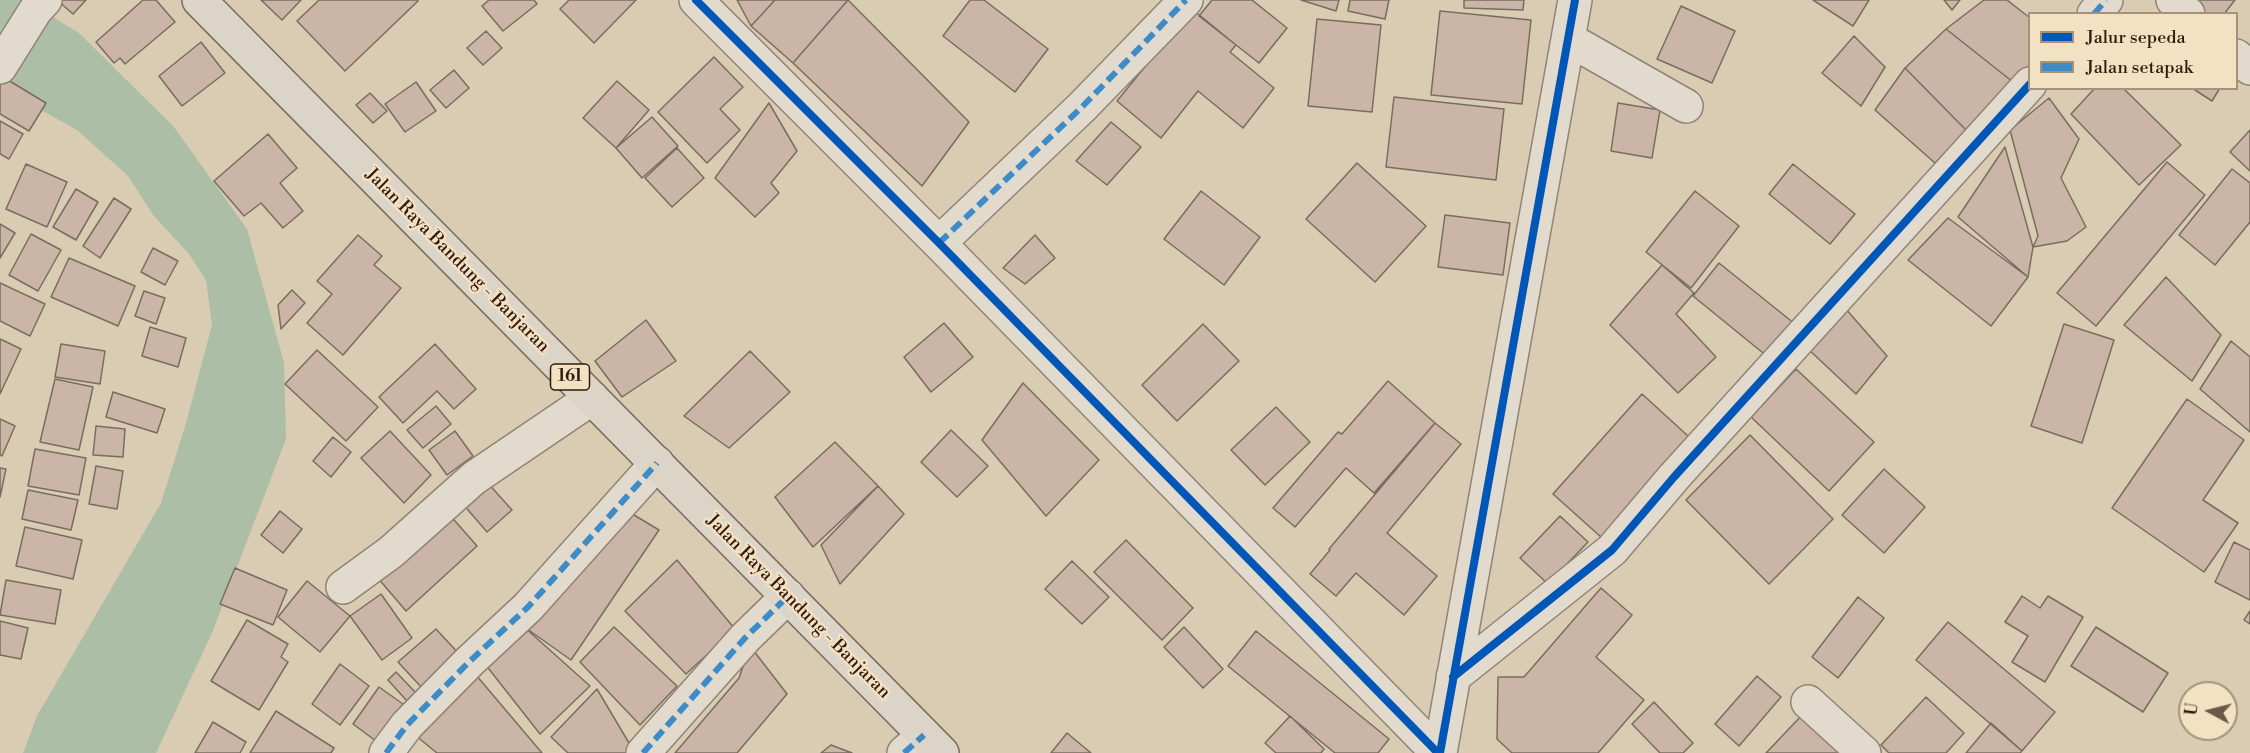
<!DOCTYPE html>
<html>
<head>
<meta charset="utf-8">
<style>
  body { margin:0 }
  #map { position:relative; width:2250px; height:753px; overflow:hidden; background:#daccb3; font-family:"Libre Bodoni",serif }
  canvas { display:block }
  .legend { position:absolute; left:2028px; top:12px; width:210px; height:78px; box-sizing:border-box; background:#f2e1c3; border:2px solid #a6917b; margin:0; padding:8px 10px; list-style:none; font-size:18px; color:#341a0e }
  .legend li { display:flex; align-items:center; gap:12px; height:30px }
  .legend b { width:30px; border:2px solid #a6917b }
  .north { position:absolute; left:2178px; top:681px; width:60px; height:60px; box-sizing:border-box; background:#f2e1c3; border:2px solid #a6917b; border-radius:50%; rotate:277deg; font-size:16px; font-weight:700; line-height:24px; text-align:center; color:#341a0e }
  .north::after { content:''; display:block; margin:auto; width:21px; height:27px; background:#6e5848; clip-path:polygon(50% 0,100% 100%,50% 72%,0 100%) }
</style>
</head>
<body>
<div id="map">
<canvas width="2250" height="753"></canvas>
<ul class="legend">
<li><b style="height:8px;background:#0057b8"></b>Jalur sepeda</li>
<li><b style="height:8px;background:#3d8cc7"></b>Jalan setapak</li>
</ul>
<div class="north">U</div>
</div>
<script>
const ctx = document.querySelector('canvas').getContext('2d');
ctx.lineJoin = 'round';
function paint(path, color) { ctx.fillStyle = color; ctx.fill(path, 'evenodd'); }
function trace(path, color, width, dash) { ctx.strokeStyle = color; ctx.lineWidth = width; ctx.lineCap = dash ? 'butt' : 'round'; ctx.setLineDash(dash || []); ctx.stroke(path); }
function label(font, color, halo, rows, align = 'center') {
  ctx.font = font + ' "Libre Bodoni",serif'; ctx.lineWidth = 5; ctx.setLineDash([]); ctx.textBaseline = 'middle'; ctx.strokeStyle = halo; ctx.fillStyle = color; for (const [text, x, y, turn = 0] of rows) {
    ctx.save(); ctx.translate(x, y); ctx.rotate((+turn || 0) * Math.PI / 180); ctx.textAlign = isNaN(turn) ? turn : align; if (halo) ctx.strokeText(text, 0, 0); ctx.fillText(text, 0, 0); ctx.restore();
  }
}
const water = new Path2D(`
  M 0,0 L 25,0 L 79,33 L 174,127 L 247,229 L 284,363 L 286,439 L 212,633 L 156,753 L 23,753 L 37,716 L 161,503 L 186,423 L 212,325 L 206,280 L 189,254 L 154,216 L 128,176 L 77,130 L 0,87 Z`);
const building = new Path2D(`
  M 57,0 L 86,0 L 73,14 Z
  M 143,0 L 156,0 L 175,22 L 125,64 L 120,58 L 114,63 L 96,42 Z
  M 261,0 L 301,0 L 282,20 Z
  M 319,0 L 417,0 L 418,1 L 345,71 L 297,21 Z
  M 489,0 L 534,0 L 537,4 L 503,31 L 482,6 Z
  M 569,0 L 636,0 L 594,43 L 560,9 Z
  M 737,0 L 775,0 L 751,26 Z
  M 775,0 L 848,0 L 793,63 L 751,26 Z
  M 848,0 L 969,122 L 922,186 L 793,63 Z
  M 970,0 L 984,0 L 1048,49 L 1015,92 L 943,36 Z
  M 1212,0 L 1252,0 L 1287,28 L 1259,63 L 1199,16 Z
  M 1301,0 L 1339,0 L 1336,11 Z
  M 1350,0 L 1389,0 L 1385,19 L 1348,11 Z
  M 1464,0 L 1524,0 L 1523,10 L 1464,8 Z
  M 1813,0 L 1869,0 L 1853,26 Z
  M 1944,0 L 1960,0 L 1952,10 Z
  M 1984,0 L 2007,0 L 2030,18 L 2030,64 L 2013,82 L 1946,29 Z
  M 2188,0 L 2235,0 L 2224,14 L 2205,14 Z
  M 1681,6 L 1735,31 L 1712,83 L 1657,59 Z
  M 1192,9 L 1236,45 L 1230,52 L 1274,88 L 1243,128 L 1198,91 L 1161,138 L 1117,101 Z
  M 1440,11 L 1531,20 L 1522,104 L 1431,95 Z
  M 1317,19 L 1381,25 L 1372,112 L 1308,106 Z
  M 1946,29 L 2013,82 L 1967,131 L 1905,68 Z
  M 486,31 L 502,48 L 483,65 L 467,48 Z
  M 1854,36 L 1885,67 L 1861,106 L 1822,73 Z
  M 201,42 L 225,73 L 182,106 L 159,76 Z
  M 714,57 L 743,87 L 720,109 L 740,130 L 707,163 L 658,112 Z
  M 1905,68 L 1967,131 L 1935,163 L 1875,110 Z
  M 454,70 L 469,88 L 446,108 L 430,90 Z
  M 3,77 L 46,103 L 29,131 L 0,114 L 0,82 Z
  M 617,81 L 649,110 L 616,148 L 583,118 Z
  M 416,82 L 436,111 L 405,132 L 385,104 Z
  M 2095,88 L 2123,88 L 2181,145 L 2139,185 L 2071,114 Z
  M 2192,88 L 2220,88 L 2212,101 Z
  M 370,93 L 387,111 L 373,123 L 356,105 Z
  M 1394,97 L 1504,109 L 1496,180 L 1386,167 Z
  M 2049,98 L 2079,139 L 2061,178 L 2086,227 L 2067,241 L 2033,247 L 2038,236 L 2010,130 Z
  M 769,103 L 797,151 L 771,183 L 779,193 L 755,217 L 715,178 Z
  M 1618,103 L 1660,110 L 1652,158 L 1611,151 Z
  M 652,117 L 678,146 L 642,178 L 616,148 Z
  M 0,121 L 23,134 L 9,159 L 0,154 Z
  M 1111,122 L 1141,147 L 1107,185 L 1076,161 Z
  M 2250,130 L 2250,171 L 2230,152 Z
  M 268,134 L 297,168 L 280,183 L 303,211 L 283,228 L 261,203 L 244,216 L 214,181 Z
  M 2005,147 L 2033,247 L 2028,277 L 1958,217 Z
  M 677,148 L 704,178 L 672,207 L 645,178 Z
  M 2167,162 L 2205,195 L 2096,326 L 2057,293 Z
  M 1357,163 L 1426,226 L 1375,282 L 1306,219 Z
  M 26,164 L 67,182 L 47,227 L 6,209 Z
  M 1793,164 L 1855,214 L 1830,244 L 1769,194 Z
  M 2232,169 L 2250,183 L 2250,222 L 2215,265 L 2179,235 Z
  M 76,189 L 98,202 L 76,240 L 53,227 Z
  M 1201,191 L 1260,237 L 1224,285 L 1164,239 Z
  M 1695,191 L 1739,226 L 1691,288 L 1646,252 Z
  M 114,198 L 131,209 L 100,258 L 83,246 Z
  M 1445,215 L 1510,223 L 1503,275 L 1438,267 Z
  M 1948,218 L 2028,277 L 1991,326 L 1908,260 Z
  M 0,224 L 15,233 L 0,258 Z
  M 31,234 L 61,250 L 38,291 L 9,275 Z
  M 358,235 L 382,256 L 374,265 L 401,288 L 343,355 L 307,323 L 332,294 L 317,281 Z
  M 1035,235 L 1055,258 L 1025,284 L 1003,268 Z
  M 153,248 L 178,261 L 165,285 L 141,272 Z
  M 69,258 L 135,286 L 118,326 L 51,297 Z
  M 1719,263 L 1795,324 L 1768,357 L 1693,296 Z
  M 1662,265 L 1694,293 L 1676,314 L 1716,357 L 1678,393 L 1610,325 Z
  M 2166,277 L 2221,335 L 2192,381 L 2124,325 Z
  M 0,283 L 45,304 L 30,336 L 0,321 Z
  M 292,290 L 305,303 L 281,329 L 278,305 Z
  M 144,291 L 165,298 L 156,324 L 135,316 Z
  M 1845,308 L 1887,356 L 1856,394 L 1806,347 Z
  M 646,320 L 676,361 L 622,397 L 595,361 Z
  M 944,323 L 973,357 L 931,392 L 904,357 Z
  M 1203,324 L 1239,361 L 1177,421 L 1142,385 Z
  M 2064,324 L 2114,340 L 2082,443 L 2031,426 Z
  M 150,327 L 186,338 L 178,367 L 142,356 Z
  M 0,339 L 21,349 L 0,394 Z
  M 2231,341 L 2250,357 L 2250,432 L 2200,389 Z
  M 61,344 L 105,351 L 100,384 L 55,377 Z
  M 435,344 L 476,389 L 454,409 L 437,391 L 403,423 L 379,397 Z
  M 317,350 L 378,407 L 346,441 L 285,384 Z
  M 750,351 L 790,392 L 729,448 L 684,416 Z
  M 1796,369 L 1874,442 L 1829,491 L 1751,417 Z
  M 55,379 L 93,387 L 79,450 L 40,442 Z
  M 1388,381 L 1435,423 L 1374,493 L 1346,468 L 1295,527 L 1273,508 L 1338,432 L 1342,434 Z
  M 1023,383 L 1099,460 L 1046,516 L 982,440 Z
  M 113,392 L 165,409 L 157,433 L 106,417 Z
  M 1642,394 L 1699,446 L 1611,546 L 1553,494 Z
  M 2187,399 L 2244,440 L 2203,500 L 2238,523 L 2204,572 L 2112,508 Z
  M 436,406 L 451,424 L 423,448 L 407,430 Z
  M 1276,407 L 1310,442 L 1265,485 L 1231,450 Z
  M 0,419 L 15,426 L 2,456 L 0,455 Z
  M 1435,423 L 1461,444 L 1387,533 L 1437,576 L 1404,615 L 1356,573 L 1336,596 L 1310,574 L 1330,550 L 1329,549 Z
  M 96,426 L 125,429 L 123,457 L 93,455 Z
  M 951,430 L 988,466 L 957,497 L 921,462 Z
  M 390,431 L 431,475 L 404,503 L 361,458 Z
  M 455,431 L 473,456 L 447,475 L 429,450 Z
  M 1750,435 L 1833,519 L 1769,584 L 1686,500 Z
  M 333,437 L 351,452 L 331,477 L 313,461 Z
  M 835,442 L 878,486 L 813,547 L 775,497 Z
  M 35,449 L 86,458 L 79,495 L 28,486 Z
  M 96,466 L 123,471 L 117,509 L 89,504 Z
  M 0,468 L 6,469 L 0,497 Z
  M 1884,469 L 1925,507 L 1884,553 L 1842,515 Z
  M 486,481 L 512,510 L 487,532 L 462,503 Z
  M 878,486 L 904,514 L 840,584 L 821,545 Z
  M 28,490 L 78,500 L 71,530 L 22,519 Z
  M 624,509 L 659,530 L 571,660 L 523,626 Z
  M 280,511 L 302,529 L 283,553 L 261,535 Z
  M 448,513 L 477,546 L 406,611 L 377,577 Z
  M 1560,516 L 1588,542 L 1548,584 L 1520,558 Z
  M 25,527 L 82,540 L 73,579 L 16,566 Z
  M 1126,540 L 1193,608 L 1162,640 L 1094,572 Z
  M 2234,542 L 2250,550 L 2250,600 L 2215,582 Z
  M 677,560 L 735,629 L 686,674 L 625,611 Z
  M 1072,561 L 1109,597 L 1082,624 L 1045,589 Z
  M 235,568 L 287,590 L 273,625 L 220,604 Z
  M 6,580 L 61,590 L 55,624 L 0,615 Z
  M 307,581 L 350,616 L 320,652 L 278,617 Z
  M 1601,588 L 1632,615 L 1596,657 L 1644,700 L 1598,753 L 1512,753 L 1497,739 L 1498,677 L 1524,677 Z
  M 381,594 L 412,638 L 382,660 L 350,616 Z
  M 2022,596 L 2040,608 L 2048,596 L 2083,617 L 2045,682 L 2012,662 L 2028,636 L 2005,622 Z
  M 1858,597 L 1884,618 L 1838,678 L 1812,657 Z
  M 2250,611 L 2250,624 L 2244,620 Z
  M 247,620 L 288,644 L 281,657 L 288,662 L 259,710 L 211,681 Z
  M 0,621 L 28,628 L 21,659 L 0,655 Z
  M 1948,622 L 2055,712 L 2022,751 L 1916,660 Z
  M 523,626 L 590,686 L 540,734 L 485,664 Z
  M 614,627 L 677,686 L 640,725 L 580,662 Z
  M 1184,627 L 1223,669 L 1203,688 L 1164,647 Z
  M 2096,627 L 2168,673 L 2143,712 L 2071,666 Z
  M 436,629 L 460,655 L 423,689 L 398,662 Z
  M 1256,631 L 1389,739 L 1378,753 L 1335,753 L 1228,666 Z
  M 750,646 L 787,694 L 737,753 L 675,753 L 739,678 Z
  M 340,664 L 369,686 L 340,725 L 312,704 Z
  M 396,672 L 416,693 L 407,701 L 388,680 Z
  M 476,675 L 542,753 L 437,753 L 415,735 Z
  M 1757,676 L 1781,697 L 1739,746 L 1715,724 Z
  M 379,687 L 403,704 L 376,741 L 353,724 Z
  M 597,689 L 632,748 L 628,753 L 568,753 L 551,737 Z
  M 1926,697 L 1964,733 L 1946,753 L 1889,753 L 1881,745 Z
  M 1654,702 L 1693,743 L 1683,753 L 1660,753 L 1632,724 Z
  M 276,711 L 334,748 L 331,753 L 250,753 Z
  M 1805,712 L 1846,753 L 1766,753 Z
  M 1290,716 L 1324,749 L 1321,753 L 1276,753 L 1265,743 Z
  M 213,722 L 246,742 L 240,753 L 195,753 Z
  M 1991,723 L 2022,751 L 2020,753 L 1966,753 Z
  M 1067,733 L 1091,753 L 1051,753 Z
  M 831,745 L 852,753 L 821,753 Z`);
const minor = new Path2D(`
  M 696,0 L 939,243 L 1438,753
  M 2173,0 L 2188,14
  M 2094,14 L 2106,0
  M 1568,39 L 1686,106
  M 2236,56 L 2250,68
  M 0,67 L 35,11 L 45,0
  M 939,243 L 1082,107 L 1186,0
  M 343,587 L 391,552 L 474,478 L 592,398
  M 1453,677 L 1612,550 L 1674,477 L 2030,84
  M 1808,702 L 1864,753
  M 386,753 L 407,725 L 470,661 L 528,607 L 657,463
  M 643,753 L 745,638 L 788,596
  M 904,753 L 924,735
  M 1440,753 L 1575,0`);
const major = new Path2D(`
  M 199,0 L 942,753`);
const quiet = new Path2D(`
  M 2094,14 L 2106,0
  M 939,243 L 1082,107 L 1186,0
  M 386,753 L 407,725 L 470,661 L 528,607 L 657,463
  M 643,753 L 745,638 L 788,596
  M 904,753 L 924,735`);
const cycleway = new Path2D(`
  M 696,0 L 939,243 L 1438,753
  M 1453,677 L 1612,550 L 1674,477 L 2030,84
  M 1440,753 L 1575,0`);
const shields = [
  [570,377,39]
];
const shieldNames = [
  ["161",570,377]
];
const streetNames = [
  ["Jalan Raya Bandung - Banjaran",457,261,45],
  ["Jalan Raya Bandung - Banjaran",798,607,45]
];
paint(water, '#acbea6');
paint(building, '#cab5a7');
trace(building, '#786d5f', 1.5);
trace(minor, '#908475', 36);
trace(major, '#786d5f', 36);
trace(minor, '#e2dacd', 33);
trace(major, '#dcd4c6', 33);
trace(quiet, '#3d8cc7', 6, [12, 6]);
trace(cycleway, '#0057b8', 8);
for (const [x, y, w] of shields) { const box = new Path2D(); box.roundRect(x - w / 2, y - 13, w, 26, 4.5); ctx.fillStyle = '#f2e1c3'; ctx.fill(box); trace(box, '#341a0e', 1.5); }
label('bold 16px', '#341a0e', null, shieldNames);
label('18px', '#341a0e', '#f2e1c3', streetNames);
</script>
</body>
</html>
